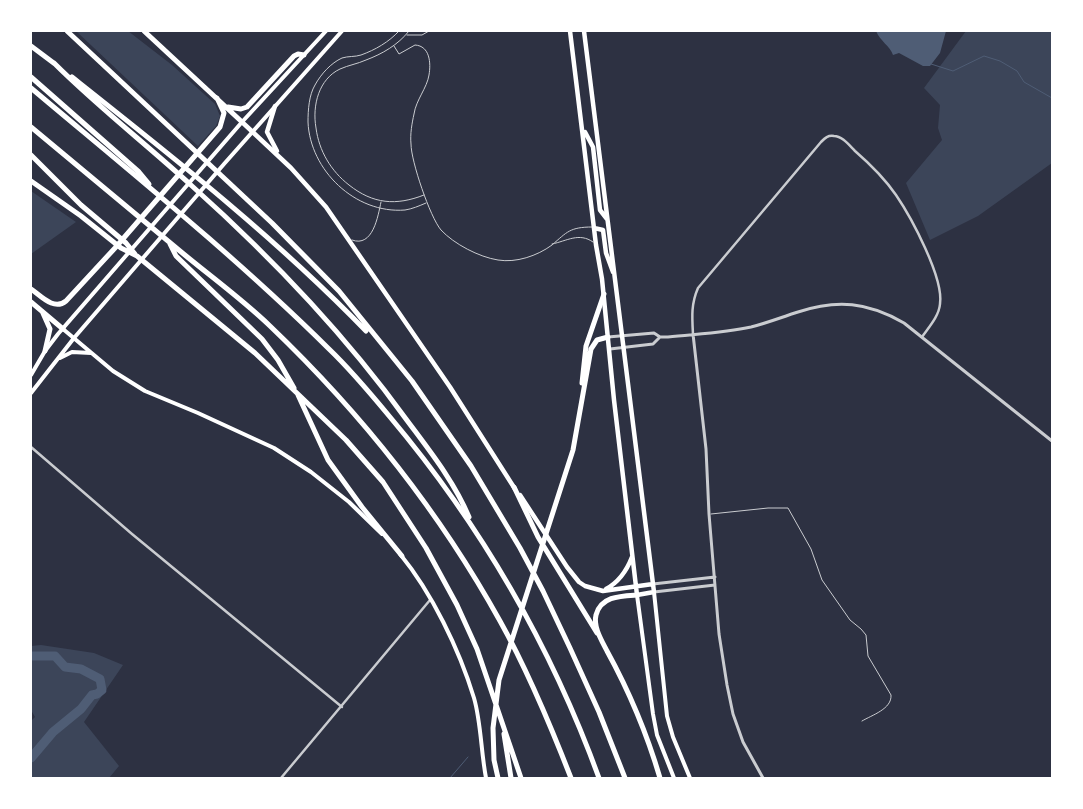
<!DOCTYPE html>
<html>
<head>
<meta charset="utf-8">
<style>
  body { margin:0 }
  #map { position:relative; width:1083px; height:809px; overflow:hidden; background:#2d3142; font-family:"DejaVu Sans",sans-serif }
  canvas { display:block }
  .frame { position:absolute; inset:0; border:32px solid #fff; pointer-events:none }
</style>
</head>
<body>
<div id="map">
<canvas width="1083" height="809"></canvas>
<div class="frame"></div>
</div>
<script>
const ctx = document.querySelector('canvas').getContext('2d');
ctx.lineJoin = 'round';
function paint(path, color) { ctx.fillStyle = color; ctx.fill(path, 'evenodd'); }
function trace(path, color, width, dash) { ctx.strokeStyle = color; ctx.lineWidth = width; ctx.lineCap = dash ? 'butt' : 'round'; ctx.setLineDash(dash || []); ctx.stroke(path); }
const green = new Path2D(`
  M 76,31 L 128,31 L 172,65 L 215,104 L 220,116 L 216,126 L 198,146 Z
  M 966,31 L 1052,31 L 1052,163 L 978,216 L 930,240 L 906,183 L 942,140 L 938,128 L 940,105 L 924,88 Z
  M 31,191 L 76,222 L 31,254 Z
  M 41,645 L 94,653 L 123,665 L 84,722 L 119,766 L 109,778 L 31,778 L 31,721 L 35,717 L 31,710 L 31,646 Z`);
const water = new Path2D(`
  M 876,31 L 946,31 L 940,53 L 930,66 L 923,66 L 899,53 L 893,55 C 890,46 880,41 876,31 Z`);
const stream = new Path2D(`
  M 931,64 L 953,71 L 984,56 L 1000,61 L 1017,71 L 1024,82 L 1052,98
  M 450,778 L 468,757`);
const river = new Path2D(`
  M 31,656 L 55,656 L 65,667 L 81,669 L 100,679 L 102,690 L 97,694 L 92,695 L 81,709 L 53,732 L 31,758`);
const service = new Path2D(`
  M 399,31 C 389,42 375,50 361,55 C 355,57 348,56 342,58 C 331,63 321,74 315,85 C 309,95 308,110 308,122 C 310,170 355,214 405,210 C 412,209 419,206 426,203
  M 409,31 C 398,45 382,54 366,60 C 357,64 349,65 340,69 C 319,79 312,105 316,128 C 319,151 331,171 349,185 C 373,204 396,206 424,195
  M 407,35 L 422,35 L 429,31
  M 394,46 L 399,54 L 415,45 C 430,46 431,63 429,75 C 427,88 416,100 414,114 C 412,123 410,134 411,144 C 411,161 430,217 441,230 C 454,244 479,257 498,260 C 516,263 537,256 552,245 C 567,232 570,227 592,227
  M 352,240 C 373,248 378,216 381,202
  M 552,244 C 567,241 579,232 593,242
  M 711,514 L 768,508 L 788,508 L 811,549 L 822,580 L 850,620 L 861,629 L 866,635 L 868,656 L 891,695 C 892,709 872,715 862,721`);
const minor = new Path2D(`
  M 693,334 C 692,317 691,304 698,288 L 821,142 C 825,138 828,135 834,136 C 842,136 849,145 855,151 C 870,164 885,179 896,195 C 911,217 944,278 940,304 C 939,316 929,327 922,337
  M 31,447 L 132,534 L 342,707
  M 281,778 L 430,600`);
const tertiary = new Path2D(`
  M 693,334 L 706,449 L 709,514 L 719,634 L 727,685 L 733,714 L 743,742 L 763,778
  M 608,337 L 654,333 L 660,337 L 668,337 C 695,334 724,333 751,327 C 767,323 782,317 798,312 C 837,299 868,302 904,323 L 1052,441
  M 610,349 L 653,344 L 660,337
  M 653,584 L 715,577
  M 654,592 L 715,585`);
const secondary = new Path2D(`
  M 63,329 L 113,371 L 145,391 L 198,413 L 274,448 L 311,472 L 349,502 L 382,534
  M 60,358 L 72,352 L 91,353
  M 31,375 L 45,351 L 58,334 L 242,122 L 326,31
  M 31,393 L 74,338 L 224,164 L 342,31
  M 400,554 C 432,593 459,649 474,698 C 481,722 481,752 486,778
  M 654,592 L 667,716 L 673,737 L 690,778
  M 637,595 L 653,714 L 657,735 L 674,778`);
const primary = new Path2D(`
  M 570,31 L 596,245 L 602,279 L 614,400 L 637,595 L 654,592 L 584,31
  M 275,106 L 267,132 L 277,151
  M 242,122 L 291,168 L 326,207 L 450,387 L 515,489
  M 585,132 L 593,147 L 600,210 L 607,219
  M 594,228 L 603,230 L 606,253 L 613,272
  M 520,495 L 567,567 L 579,582 L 585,586 L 603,591 L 653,584
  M 606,589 C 619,582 627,570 632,557`);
const motorway = new Path2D(`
  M 67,31 L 272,223 L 339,291 L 412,381 L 471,466 L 520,548 L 543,591 L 570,648 L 599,712 L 625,778
  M 144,31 L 242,122
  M 31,46 L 55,64
  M 54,63 C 97,106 146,144 192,186 C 270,256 344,333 406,419 C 429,450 454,481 469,517
  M 31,77 L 139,172 L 149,184
  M 72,77 C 173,157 276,238 366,331
  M 31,88 C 132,173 235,256 329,349 C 351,370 371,394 390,417 C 480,524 551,646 599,778
  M 228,107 L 241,109 L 247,107 L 294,56 L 298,54 L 304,55
  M 31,127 C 81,168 130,210 180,251 C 210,276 242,299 270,326 C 360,412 439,511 500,621 C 528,671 550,724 571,778
  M 31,155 L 81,205 L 126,243 L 135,254
  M 31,181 L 81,216 L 121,248 L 137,256 L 255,353 L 346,440 L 383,482 L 426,548 L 457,605 L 477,649 L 521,778
  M 170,244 L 176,256 L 262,339 L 278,360 L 294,388
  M 31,289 C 41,296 54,311 66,301 L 115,248 L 220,127 L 224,113 L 217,98
  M 31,302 L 63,329
  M 42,311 L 50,329 L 45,351
  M 582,383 L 586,346 L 604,294
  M 298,395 L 328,460 L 362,507 L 402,556
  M 514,487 L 538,537 L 597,633
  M 637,595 C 621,596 601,596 596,615 C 593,627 602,641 607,651 C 629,691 647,734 660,778
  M 504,734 L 511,778
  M 498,778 L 494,760 L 493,728 L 499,680 L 573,450 L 591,349 L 597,340 L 608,337`);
paint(green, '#3c4559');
paint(water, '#4f5d75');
trace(stream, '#4f5d75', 1);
trace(river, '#4f5d75', 9);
trace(service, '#caccd0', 1);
trace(minor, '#caccd0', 2.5);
trace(tertiary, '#caccd0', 3);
trace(secondary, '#fff', 4);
trace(primary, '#fff', 4.5);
trace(motorway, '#fff', 5);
</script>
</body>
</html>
